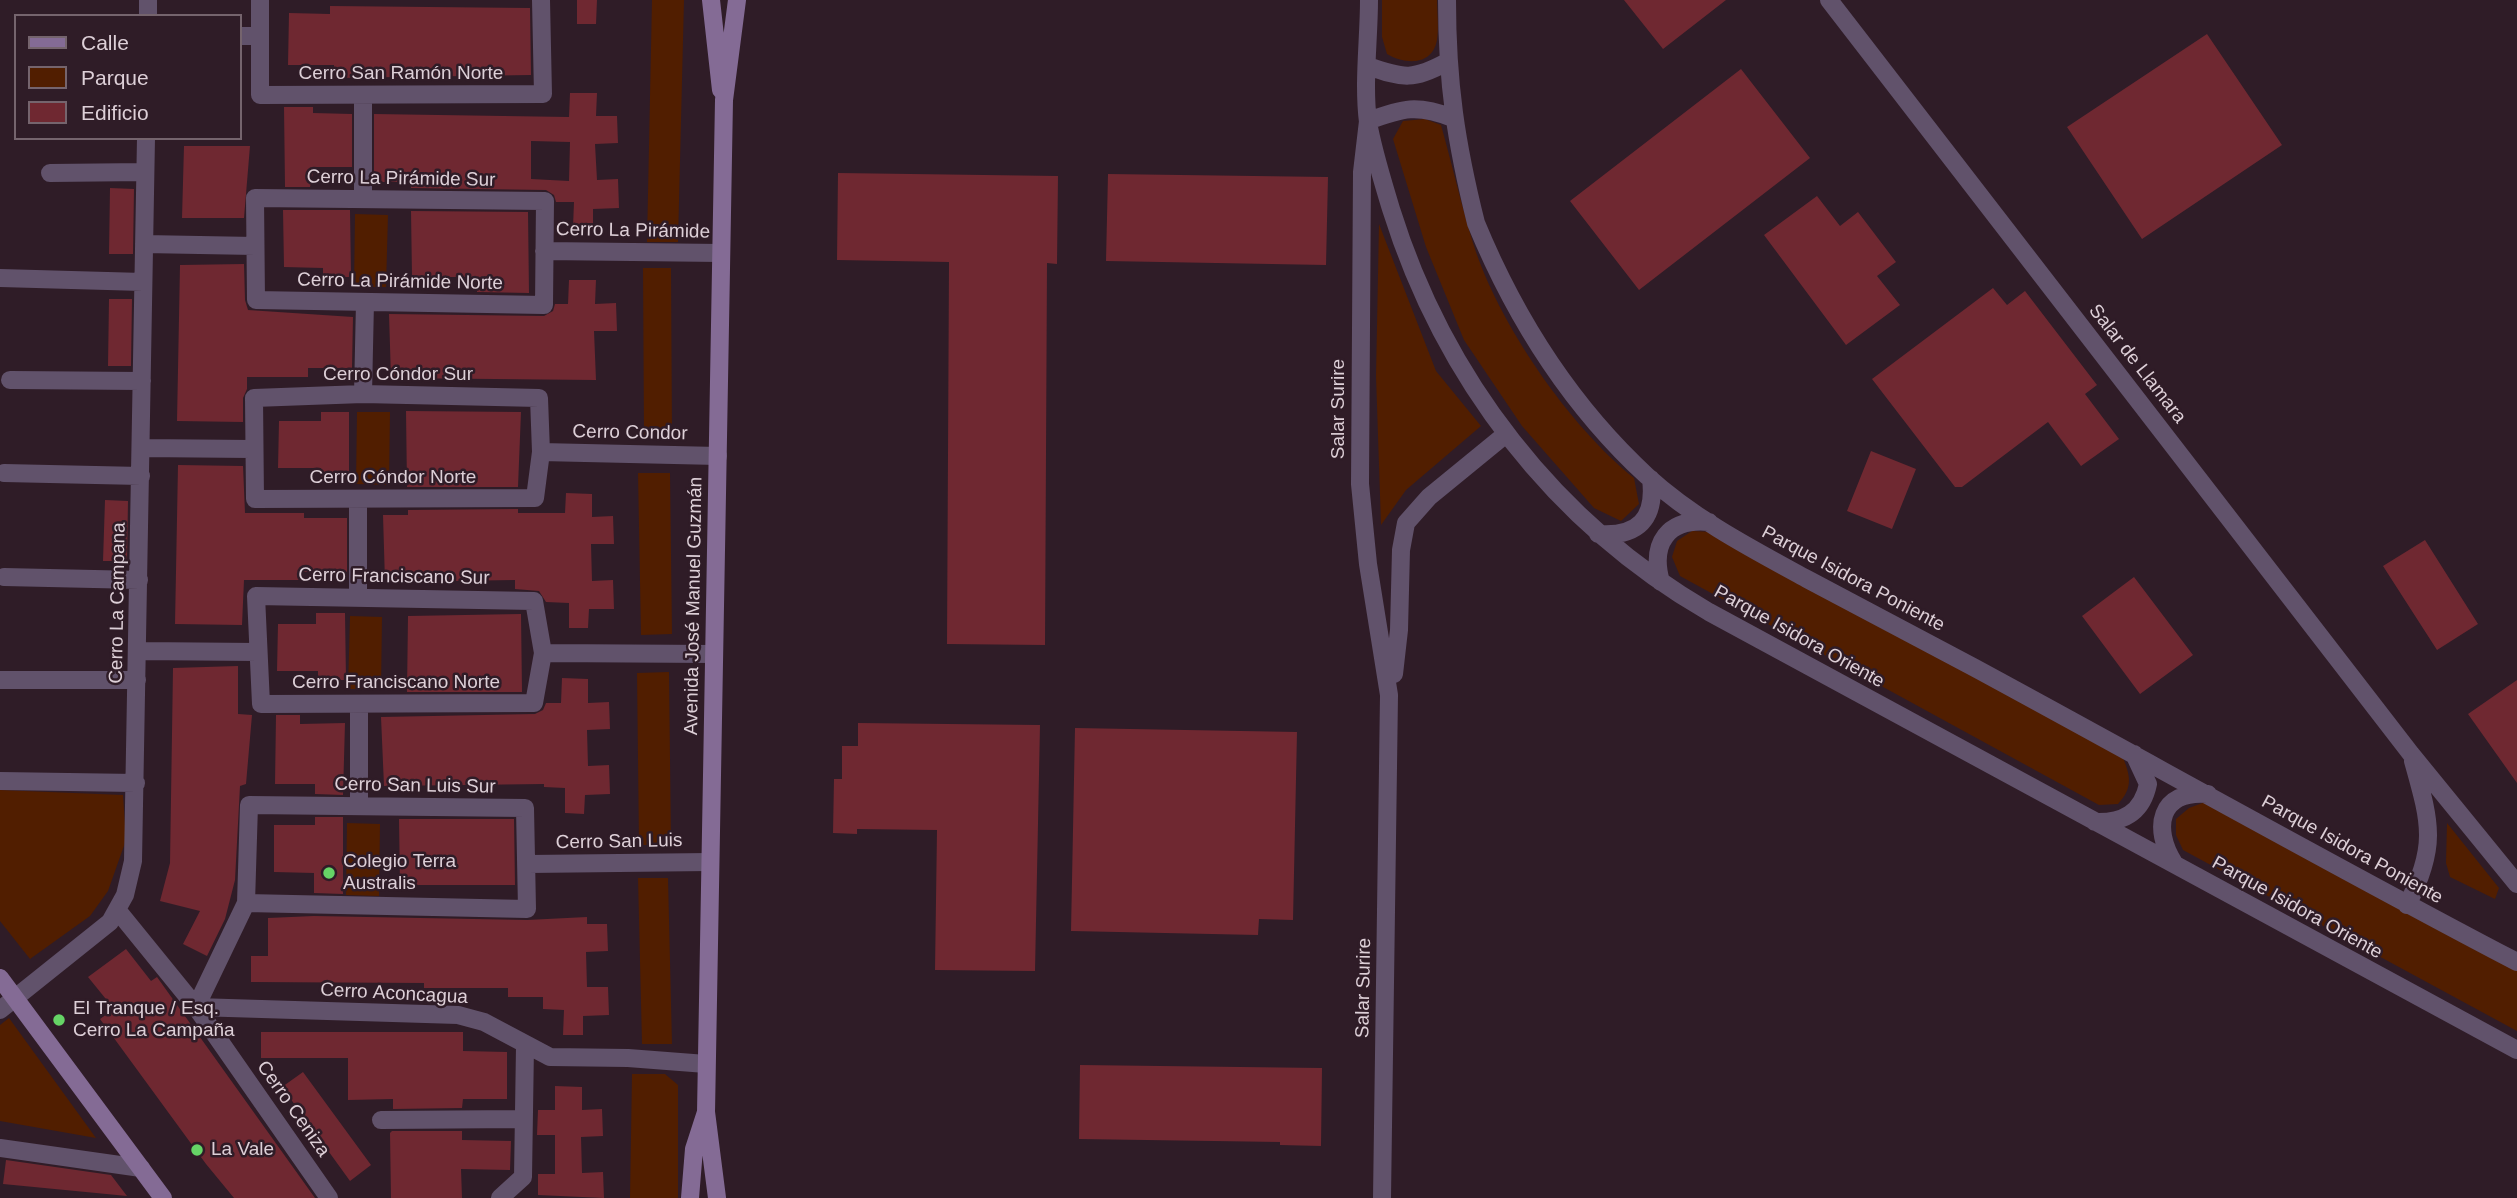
<!DOCTYPE html>
<html>
<head>
<meta charset="utf-8">
<style>
  body { margin:0 }
  #map { position:relative; width:2517px; height:1198px; overflow:hidden; background:#2f1c27; font-family:Arial,sans-serif }
  canvas { display:block }
  .legend { position:absolute; left:14px; top:14px; width:228px; height:126px; box-sizing:border-box; background:#2f1c27; border:2px solid #75646d; margin:0; padding:9px 12px; list-style:none; font-size:21px; color:#ddcfd7 }
  .legend li { display:flex; align-items:center; gap:14px; height:35px }
  .legend b { width:35px; border:2px solid #75646d }
</style>
</head>
<body>
<div id="map">
<canvas width="2517" height="1198"></canvas>
<ul class="legend">
<li><b style="height:9px;background:#846b95"></b>Calle</li>
<li><b style="height:19px;background:#511e00"></b>Parque</li>
<li><b style="height:19px;background:#6f2831"></b>Edificio</li>
</ul>
</div>
<script>
const ctx = document.querySelector('canvas').getContext('2d');
ctx.lineJoin = 'round';
function paint(path, color) { ctx.fillStyle = color; ctx.fill(path, 'evenodd'); }
function trace(path, color, width, dash) { ctx.strokeStyle = color; ctx.lineWidth = width; ctx.lineCap = dash ? 'butt' : 'round'; ctx.setLineDash(dash || []); ctx.stroke(path); }
function label(font, color, halo, rows, align = 'center') {
  ctx.font = font + ' Arial,sans-serif'; ctx.lineWidth = 5; ctx.setLineDash([]); ctx.textBaseline = 'middle'; ctx.strokeStyle = halo; ctx.fillStyle = color; for (const [text, x, y, turn = 0] of rows) {
    ctx.save(); ctx.translate(x, y); ctx.rotate((+turn || 0) * Math.PI / 180); ctx.textAlign = isNaN(turn) ? turn : align; if (halo) ctx.strokeText(text, 0, 0); ctx.fillText(text, 0, 0); ctx.restore();
  }
}
const green = new Path2D(`
  M 652,0 L 684,0 L 678,242 L 647,242 Z
  M 1382,0 L 1437,0 C 1437,13 1439,28 1437,40 C 1432,67 1404,64 1387,54 L 1382,37 Z
  M 1425,119 L 1441,125 C 1452,164 1461,204 1473,243 C 1498,323 1569,426 1634,478 L 1639,504 L 1621,521 L 1594,508 L 1522,426 L 1464,340 L 1426,247 L 1393,139 L 1403,121 Z
  M 355,214 L 388,215 L 386,287 L 354,287 Z
  M 1379,224 L 1436,371 L 1481,426 L 1406,490 L 1381,525 L 1376,376 Z
  M 643,268 L 671,268 L 672,436 L 644,435 Z
  M 357,412 L 390,412 L 389,485 L 356,484 Z
  M 638,473 L 670,473 L 672,634 L 641,635 Z
  M 1692,531 L 1712,532 L 2122,755 C 2130,775 2134,787 2118,804 L 2099,805 L 1680,576 L 1672,557 L 1677,541 Z
  M 350,616 L 382,617 L 381,689 L 348,689 Z
  M 669,672 L 671,845 L 639,845 L 637,673 Z
  M 0,790 L 123,795 L 126,840 L 108,891 L 90,916 L 30,959 L 0,921 Z
  M 2205,802 L 2517,970 L 2517,1031 L 2183,850 L 2176,835 L 2176,819 L 2189,808 Z
  M 347,823 L 380,824 L 379,896 L 346,895 Z
  M 2447,823 L 2499,888 L 2495,899 L 2450,877 L 2446,863 Z
  M 638,878 L 668,878 L 672,1044 L 642,1044 Z
  M 9,1018 L 96,1138 L 0,1121 L 0,1025 Z
  M 632,1074 L 665,1074 L 678,1085 L 678,1198 L 630,1198 Z`);
const building = new Path2D(`
  M 577,0 L 597,0 L 596,24 L 577,24 Z
  M 1624,0 L 1726,0 L 1663,49 Z
  M 330,6 L 530,8 L 531,75 L 334,78 L 334,65 L 288,65 L 289,13 L 330,14 Z
  M 2207,34 L 2282,145 L 2142,239 L 2067,127 Z
  M 1741,69 L 1810,158 L 1639,290 L 1570,201 Z
  M 570,93 L 597,93 L 596,116 L 617,116 L 618,143 L 595,144 L 597,180 L 618,179 L 619,208 L 593,209 L 593,228 L 573,227 L 574,202 L 556,202 L 554,195 L 546,190 L 411,188 L 411,182 L 374,182 L 374,114 L 569,117 ZM 531,141 L 570,142 L 569,181 L 531,179 Z
  M 284,107 L 313,107 L 313,113 L 352,114 L 352,167 L 314,167 L 310,187 L 285,187 Z
  M 184,146 L 250,146 L 244,218 L 182,218 Z
  M 838,173 L 1058,176 L 1057,264 L 1047,263 L 1045,645 L 947,644 L 949,262 L 837,260 Z
  M 1108,174 L 1328,177 L 1326,265 L 1106,261 Z
  M 110,188 L 134,189 L 133,254 L 109,254 Z
  M 1817,196 L 1840,226 L 1858,212 L 1896,262 L 1877,276 L 1900,305 L 1846,345 L 1764,235 Z
  M 283,210 L 350,210 L 351,277 L 323,277 L 323,268 L 284,267 Z
  M 411,211 L 528,212 L 529,293 L 477,292 L 477,277 L 412,277 Z
  M 244,264 L 245,300 L 248,310 L 353,317 L 352,368 L 308,368 L 308,377 L 247,377 L 247,389 L 243,398 L 243,422 L 177,421 L 180,265 Z
  M 569,280 L 596,280 L 595,304 L 616,303 L 617,331 L 594,331 L 596,380 L 391,378 L 389,314 L 544,316 L 553,311 L 555,304 L 568,304 Z
  M 1993,288 L 2007,305 L 2025,291 L 2097,385 L 2085,394 L 2119,439 L 2081,466 L 2048,422 L 1962,487 L 1955,487 L 1872,379 Z
  M 109,299 L 132,299 L 131,366 L 108,366 Z
  M 406,411 L 521,412 L 518,487 L 407,487 Z
  M 321,412 L 349,412 L 349,481 L 321,481 L 321,468 L 278,468 L 279,421 L 321,421 Z
  M 1871,451 L 1916,469 L 1892,529 L 1847,511 Z
  M 178,465 L 243,466 L 245,513 L 304,513 L 304,518 L 347,518 L 347,572 L 299,572 L 299,580 L 244,580 L 242,625 L 175,624 Z
  M 566,493 L 592,494 L 592,517 L 613,516 L 614,544 L 591,544 L 592,581 L 613,580 L 614,609 L 589,609 L 588,628 L 569,628 L 569,603 L 546,602 L 539,591 L 515,589 L 515,580 L 385,582 L 383,515 L 408,515 L 408,510 L 518,509 L 518,513 L 565,513 Z
  M 105,500 L 128,501 L 127,561 L 103,561 Z
  M 2425,540 L 2478,624 L 2437,650 L 2383,566 Z
  M 2134,577 L 2193,655 L 2140,694 L 2082,616 Z
  M 316,613 L 345,613 L 346,680 L 318,680 L 318,671 L 277,671 L 278,624 L 316,624 Z
  M 521,614 L 522,692 L 407,692 L 408,616 Z
  M 238,666 L 238,714 L 252,715 L 246,784 L 240,786 L 235,880 L 225,919 L 207,956 L 183,944 L 200,911 L 160,901 L 170,863 L 173,668 Z
  M 562,678 L 588,679 L 588,703 L 609,702 L 610,729 L 587,730 L 588,766 L 609,765 L 610,794 L 585,795 L 584,814 L 565,813 L 565,788 L 544,787 L 544,784 L 384,786 L 381,717 L 535,714 L 543,710 L 546,703 L 561,703 Z
  M 2517,680 L 2517,783 L 2468,714 Z
  M 276,715 L 300,715 L 300,724 L 345,723 L 343,795 L 315,794 L 315,784 L 275,784 Z
  M 858,723 L 1040,725 L 1035,971 L 935,970 L 937,830 L 857,829 L 857,834 L 833,833 L 834,779 L 842,779 L 842,746 L 858,746 Z
  M 1075,728 L 1297,732 L 1293,920 L 1259,919 L 1258,935 L 1071,931 Z
  M 315,817 L 343,817 L 343,894 L 314,893 L 314,873 L 274,872 L 274,825 L 315,825 Z
  M 399,819 L 514,819 L 515,885 L 400,885 Z
  M 314,916 L 527,920 L 587,917 L 587,924 L 607,924 L 608,951 L 586,952 L 587,987 L 608,987 L 609,1015 L 583,1016 L 583,1035 L 563,1035 L 564,1010 L 543,1009 L 543,997 L 508,997 L 508,988 L 424,988 L 424,983 L 251,982 L 251,956 L 268,956 L 268,918 Z
  M 126,949 L 151,981 L 157,977 L 315,1198 L 234,1198 L 206,1164 L 100,1019 L 114,1009 L 88,977 Z
  M 261,1032 L 463,1032 L 463,1051 L 507,1052 L 507,1099 L 463,1099 L 462,1108 L 393,1109 L 393,1099 L 348,1100 L 348,1058 L 261,1058 Z
  M 1080,1065 L 1322,1068 L 1321,1146 L 1280,1145 L 1280,1142 L 1079,1139 Z
  M 303,1072 L 371,1165 L 350,1181 L 282,1087 Z
  M 555,1086 L 582,1087 L 582,1110 L 602,1109 L 603,1136 L 581,1137 L 582,1173 L 603,1172 L 604,1198 L 538,1195 L 538,1174 L 555,1174 L 555,1135 L 537,1135 L 538,1110 L 555,1110 Z
  M 392,1131 L 462,1131 L 462,1140 L 511,1141 L 510,1170 L 461,1169 L 462,1198 L 391,1198 L 390,1133 Z
  M 6,1160 L 111,1175 L 127,1196 L 3,1184 Z`);
const street = new Path2D(`
  M 260,0 L 260,95 L 543,94 L 541,0
  M 1369,0 C 1369,39 1363,83 1368,122 C 1373,151 1383,182 1391,209 C 1444,379 1555,523 1709,612 L 2517,1050
  M 1447,0 C 1447,83 1456,143 1476,223 C 1516,320 1570,405 1647,476 C 1694,519 1752,549 1807,579 C 1863,609 1919,638 1975,668 C 2156,766 2335,867 2517,962
  M 1829,0 L 2411,754 L 2517,884
  M 148,16 L 148,0
  M 240,36 L 259,36
  M 1368,66 C 1404,79 1414,80 1447,62
  M 50,173 L 145,172
  M 255,198 L 545,201 L 544,305 L 256,300 Z
  M 363,199 L 363,95
  M 144,244 L 255,246
  M 544,251 L 721,253
  M 0,278 L 143,282
  M 10,380 L 142,381
  M 363,394 L 539,398 L 541,452 L 535,498 L 255,499 L 254,398 Z
  M 363,394 L 365,302
  M 141,448 L 252,449
  M 541,452 L 718,456
  M 4,473 L 141,476
  M 358,500 L 358,597
  M 1598,534 C 1638,537 1656,519 1651,479
  M 4,577 L 139,580
  M 1661,582 C 1650,543 1668,518 1709,522
  M 256,596 L 534,601 L 543,653 L 534,703 L 261,704 Z
  M 138,651 L 258,652
  M 543,653 L 714,654
  M 1394,674 L 1399,630 L 1401,550 L 1406,523 L 1429,497 L 1506,434
  M 0,680 L 137,680
  M 0,781 L 136,783
  M 359,806 L 359,706
  M 2095,822 C 2123,823 2142,813 2148,784 L 2134,754
  M 2174,863 C 2152,828 2159,790 2208,794
  M 528,864 L 710,862
  M 2407,905 C 2438,846 2430,822 2413,761
  M 118,911 L 196,1007 L 329,1198
  M 196,1007 L 246,903 L 249,805 L 525,808 L 527,909 L 246,903
  M 196,1007 L 458,1015 L 484,1022 L 550,1057 L 628,1058 L 706,1064
  M 0,1010 L 110,922 L 125,895 L 133,861 L 146,138
  M 381,1120 L 523,1119
  M 0,1148 L 141,1168
  M 500,1198 L 523,1177 L 525,1046
  M 1382,1198 L 1389,695 L 1368,564 L 1360,484 L 1362,172 L 1368,121 C 1403,108 1417,104 1453,118`);
const secondary = new Path2D(`
  M 711,0 L 721,90
  M 0,978 L 163,1198
  M 690,1198 L 694,1149 L 706,1112
  M 717,1198 L 706,1112 L 724,100 L 737,0`);
const markers = [
  [329,873,7,"#66d466"],
  [59,1020,7,"#66d466"],
  [197,1150,7,"#66d466"]
];
const streetNames = [
  ["Cerro San Ramón Norte",401,74],
  ["Cerro La Pirámide Sur",401,179,1],
  ["Cerro La Pirámide",633,231,1],
  ["Cerro La Pirámide Norte",400,282,1],
  ["Salar de Llamara",2137,364,52],
  ["Cerro Cóndor Sur",398,375],
  ["Salar Surire",1339,409,-90],
  ["Cerro Condor",630,433,1],
  ["Cerro Cóndor Norte",393,478],
  ["Cerro Franciscano Sur",394,577,1],
  ["Parque Isidora Poniente",1853,579,28],
  ["Cerro La Campana",118,603,-89],
  ["Avenida José Manuel Guzmán",694,606,-89],
  ["Parque Isidora Oriente",1799,637,29],
  ["Cerro Franciscano Norte",396,683],
  ["Cerro San Luis Sur",415,786,1],
  ["Cerro San Luis",619,842,-1],
  ["Parque Isidora Poniente",2352,850,29],
  ["Parque Isidora Oriente",2297,908,29],
  ["Salar Surire",1364,988,-89],
  ["Cerro Aconcagua",394,994,3],
  ["Cerro Ceniza",293,1109,55]
];
const poiNames = [
  ["Colegio Terra",343,862],
  ["Australis",343,884],
  ["El Tranque / Esq.",73,1009],
  ["Cerro La Campaña",73,1031],
  ["La Vale",211,1150]
];
paint(green, '#511e00');
paint(building, '#6f2831');
trace(street, '#61526b', 18);
trace(secondary, '#846b95', 18);
for (const [x, y, r, color] of markers) { const dot = new Path2D(); dot.arc(x, y, r, 0, 2 * Math.PI); ctx.fillStyle = color; ctx.fill(dot); trace(dot, '#2f1c27', 2.5); }
label('19px', '#ddcfd7', '#2f1c27', streetNames);
label('19px', '#ddcfd7', '#2f1c27', poiNames, 'left');
</script>
</body>
</html>
